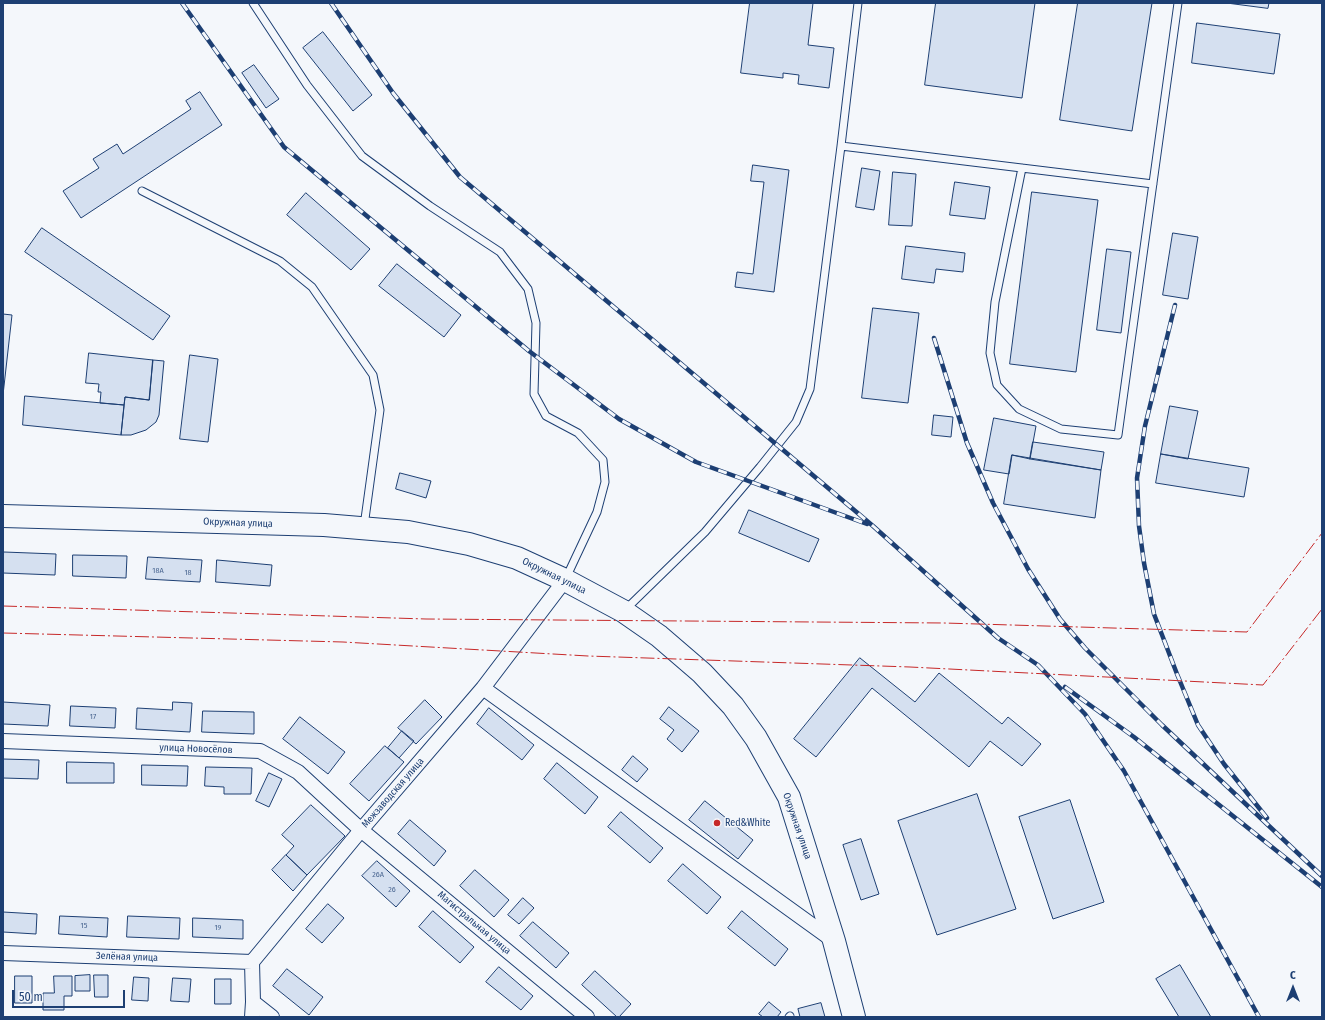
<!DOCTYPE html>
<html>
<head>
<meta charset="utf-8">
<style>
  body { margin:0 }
  #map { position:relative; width:1325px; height:1020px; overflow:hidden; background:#f4f7fb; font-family:"Fira Sans Condensed",sans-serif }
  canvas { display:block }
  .frame { position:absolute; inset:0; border:4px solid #1d3f73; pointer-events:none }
  .north { position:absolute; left:1273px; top:968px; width:40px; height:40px; -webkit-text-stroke:3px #f4f7fb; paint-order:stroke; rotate:0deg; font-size:11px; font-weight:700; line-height:16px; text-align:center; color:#1d3f73 }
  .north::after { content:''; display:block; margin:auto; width:14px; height:18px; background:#1d3f73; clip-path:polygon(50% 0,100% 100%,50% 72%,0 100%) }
  .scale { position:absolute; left:12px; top:990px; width:113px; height:18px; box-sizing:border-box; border:2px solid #1d3f73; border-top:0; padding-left:5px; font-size:12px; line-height:14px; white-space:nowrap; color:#1d3f73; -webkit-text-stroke:3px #f4f7fb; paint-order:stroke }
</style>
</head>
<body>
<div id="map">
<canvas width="1325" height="1020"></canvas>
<div class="frame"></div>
<div class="north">С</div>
<div class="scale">50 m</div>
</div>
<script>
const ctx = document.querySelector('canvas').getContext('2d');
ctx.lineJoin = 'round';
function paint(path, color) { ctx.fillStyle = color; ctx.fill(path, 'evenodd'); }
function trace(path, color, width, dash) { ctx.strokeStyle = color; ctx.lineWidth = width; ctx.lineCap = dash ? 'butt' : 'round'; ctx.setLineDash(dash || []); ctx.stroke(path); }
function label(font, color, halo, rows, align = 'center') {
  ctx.font = font + ' "Fira Sans Condensed",sans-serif'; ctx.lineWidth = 3; ctx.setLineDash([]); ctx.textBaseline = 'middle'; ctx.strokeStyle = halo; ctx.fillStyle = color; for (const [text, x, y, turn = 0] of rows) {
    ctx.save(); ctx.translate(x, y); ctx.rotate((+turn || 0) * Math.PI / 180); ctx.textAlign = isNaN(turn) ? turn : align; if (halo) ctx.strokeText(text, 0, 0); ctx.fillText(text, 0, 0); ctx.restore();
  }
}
const building = new Path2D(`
  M 750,3 L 813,3 L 808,45 L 834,48 L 829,88 L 798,84 L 799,75 L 783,73 L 783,78 L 741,73 Z
  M 936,3 L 1035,3 L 1022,98 L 925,85 Z
  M 1078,3 L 1152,3 L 1132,131 L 1060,120 Z
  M 1227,3 L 1269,3 L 1268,8 Z
  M 1197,23 L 1280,34 L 1274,74 L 1192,63 Z
  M 323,32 L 372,95 L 353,111 L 303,48 Z
  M 254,65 L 279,99 L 266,108 L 242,73 Z
  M 200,92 L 222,125 L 81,218 L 63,191 L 99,168 L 93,159 L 117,144 L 123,154 L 191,109 L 186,101 Z
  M 753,165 L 789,170 L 774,292 L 735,287 L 737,272 L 753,274 L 764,182 L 751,181 Z
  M 862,168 L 880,171 L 874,210 L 856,207 Z
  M 893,172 L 916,174 L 912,226 L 889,225 Z
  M 955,182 L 990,187 L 985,219 L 950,215 Z
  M 1032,192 L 1098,200 L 1076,372 L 1010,364 Z
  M 306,193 L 370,249 L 351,270 L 287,215 Z
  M 42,228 L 170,316 L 153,340 L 25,252 Z
  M 1173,233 L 1198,237 L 1188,299 L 1163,295 Z
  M 906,246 L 965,253 L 963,272 L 936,269 L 934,283 L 902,279 Z
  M 1107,249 L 1131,252 L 1121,333 L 1097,330 Z
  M 397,264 L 461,315 L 444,337 L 379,286 Z
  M 873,308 L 919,313 L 908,403 L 862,398 Z
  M 3,314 L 12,315 L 3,395 Z
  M 89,353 L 153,360 L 149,400 L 125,397 L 124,405 L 100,403 L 101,392 L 98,392 L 99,384 L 86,383 Z
  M 190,355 L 218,359 L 208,442 L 180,439 Z
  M 153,360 L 164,361 L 159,415 L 156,422 L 146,430 L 131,435 L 121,435 L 125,397 L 149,400 Z
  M 25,396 L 124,405 L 121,435 L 23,425 Z
  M 1170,406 L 1198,411 L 1188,459 L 1161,454 Z
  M 934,415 L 953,417 L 951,437 L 932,435 Z
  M 994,418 L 1036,426 L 1030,459 L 1012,455 L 1009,474 L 984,470 Z
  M 1033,442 L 1104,452 L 1101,470 L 1030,459 Z
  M 1161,454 L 1249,468 L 1244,497 L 1156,483 Z
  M 1012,455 L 1101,470 L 1095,518 L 1004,504 Z
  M 400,473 L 431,481 L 426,498 L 396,489 Z
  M 749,510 L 819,539 L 809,562 L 739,533 Z
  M 4,552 L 56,554 L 55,575 L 3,573 Z
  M 73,555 L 127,556 L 126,578 L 73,576 Z
  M 148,557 L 202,560 L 200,582 L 146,579 Z
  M 217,560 L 272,565 L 270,586 L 216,582 Z
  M 860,658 L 915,702 L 939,673 L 1002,724 L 1008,717 L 1041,744 L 1022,766 L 990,741 L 969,767 L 872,688 L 816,757 L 794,739 Z
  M 425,700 L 442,717 L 416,744 L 398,728 Z
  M 3,702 L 50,705 L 48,726 L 3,724 Z
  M 173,702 L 192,703 L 190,732 L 136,729 L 137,708 L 172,710 Z
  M 71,706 L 116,708 L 115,728 L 70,726 Z
  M 669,707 L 699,731 L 682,752 L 667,739 L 674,730 L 660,719 Z
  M 489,708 L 534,745 L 522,760 L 477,724 Z
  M 203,711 L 254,712 L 254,734 L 202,732 Z
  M 300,717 L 345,752 L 328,774 L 283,739 Z
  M 402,731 L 414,741 L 399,758 L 388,748 Z
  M 385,746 L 404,762 L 369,801 L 350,784 Z
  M 633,756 L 648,769 L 637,782 L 622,770 Z
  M 3,759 L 39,760 L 38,779 L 3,778 Z
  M 67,762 L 114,763 L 114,783 L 67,783 Z
  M 557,763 L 598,797 L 585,814 L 544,779 Z
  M 142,765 L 188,766 L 187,786 L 142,785 Z
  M 206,767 L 252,768 L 251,794 L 224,794 L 224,787 L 205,786 Z
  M 269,773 L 282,779 L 269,807 L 256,801 Z
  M 977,794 L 1016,909 L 937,935 L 898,821 Z
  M 1070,800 L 1104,902 L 1053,919 L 1019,817 Z
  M 705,801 L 753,840 L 738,859 L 689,820 Z
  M 311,805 L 345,836 L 307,875 L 286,855 L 294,846 L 282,835 Z
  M 621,812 L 663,848 L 650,863 L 608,827 Z
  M 410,820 L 446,851 L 434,866 L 398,834 Z
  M 861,839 L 879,894 L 861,900 L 843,845 Z
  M 286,855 L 307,875 L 293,891 L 272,870 Z
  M 377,861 L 410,891 L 396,907 L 362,876 Z
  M 683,864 L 721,897 L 707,914 L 668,881 Z
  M 475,870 L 509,900 L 494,917 L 460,886 Z
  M 523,898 L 534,908 L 519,924 L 508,915 Z
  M 328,904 L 344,918 L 322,943 L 306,929 Z
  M 433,911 L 474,947 L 460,963 L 419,927 Z
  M 742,911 L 788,949 L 775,966 L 728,928 Z
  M 3,912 L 37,914 L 36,934 L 3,932 Z
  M 60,916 L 108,918 L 107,937 L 59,934 Z
  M 128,916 L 180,918 L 179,939 L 127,937 Z
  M 193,918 L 243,920 L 243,939 L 193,937 Z
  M 533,922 L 569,953 L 556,968 L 520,936 Z
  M 1180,965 L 1211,1017 L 1179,1017 L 1156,979 Z
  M 499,967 L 533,996 L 521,1010 L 486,982 Z
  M 287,969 L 323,997 L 309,1015 L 273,986 Z
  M 595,971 L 631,1004 L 619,1017 L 617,1017 L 582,985 Z
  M 90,975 L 90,991 L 75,991 L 75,976 Z
  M 94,975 L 108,975 L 108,997 L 95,997 Z
  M 15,976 L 32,976 L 32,1003 L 15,1003 Z
  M 54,976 L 72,976 L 72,996 L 64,996 L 64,1010 L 43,1010 L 43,993 L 54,993 Z
  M 134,977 L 149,978 L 148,1001 L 132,1000 Z
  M 173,978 L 191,979 L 189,1002 L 171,1001 Z
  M 215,979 L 231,979 L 231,1004 L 215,1004 Z
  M 769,1002 L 781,1012 L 777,1017 L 763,1017 L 759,1014 Z
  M 821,1003 L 825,1017 L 800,1017 L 798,1009 Z`);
const lane = new Path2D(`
  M 253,3 L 307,85 L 362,156 L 430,206 L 500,252 L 528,289 L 536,323 L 534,394 L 546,416 L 578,433 L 603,460 L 605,482 L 597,512 L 566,578
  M 841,146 L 1153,184
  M 1022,168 L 995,302 L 990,353 L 997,385 L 1019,409 L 1061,429 L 1118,435 L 1178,3
  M 142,191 L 280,261 L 312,287 L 373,375 L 380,410 L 364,526
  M 625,610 L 705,532 L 760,467 L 796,422 L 810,389 L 841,146 L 858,3
  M 789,1017 L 790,1016`);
const street = new Path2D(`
  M 483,688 L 834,941
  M 3,741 L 260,751 L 298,772 L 361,830 L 587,1017
  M 3,953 L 252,962
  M 253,1002 L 272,1017
  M 252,1017 L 253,1002 L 252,962 L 361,830 L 483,688 L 565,580`);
const highway = new Path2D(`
  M 3,516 L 324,525 L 408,532 L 469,544 L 517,558 L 565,580 L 623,611 L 659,636 L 702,673 L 733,706 L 756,738 L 789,797 L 834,941 L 854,1017`);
const rail = new Path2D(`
  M 182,3 L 284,147 L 529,351 L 619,419 L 696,462 L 867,524
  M 331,3 L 393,93 L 460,177 L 873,526 L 998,638 L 1038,665 L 1085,714 L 1124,771 L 1259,1017
  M 1175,305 L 1145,426 L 1137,478 L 1139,526 L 1144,563 L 1154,614 L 1177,674 L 1198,725 L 1224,764 L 1267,818
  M 934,338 L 967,443 L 993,503 L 1028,569 L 1060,619 L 1085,648 L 1162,725 L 1322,876
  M 1065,687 L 1134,737 L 1322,887`);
const power = new Path2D(`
  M 3,606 L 426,619 L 944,623 L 1247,632 L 1322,533
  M 3,633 L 343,642 L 588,656 L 910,667 L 1263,685 L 1322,609`);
const markers = [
  [717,823,4,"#c62828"]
];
const numberNames = [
  ["18А",158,571],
  ["18",188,573],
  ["17",93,717],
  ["26А",378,875],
  ["26",392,890],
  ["15",84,926],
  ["19",218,928]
];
const streetNames = [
  ["Окружная улица",238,523,2],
  ["Окружная улица",554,576,26],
  ["улица Новосёлов",196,749,2],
  ["Межзаводская улица",393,793,-49],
  ["Окружная улица",797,826,71],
  ["Магистральная улица",474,923,40],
  ["Зелёная улица",127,957,2]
];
const poiNames = [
  ["Red&White",725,823]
];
paint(building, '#d5e0f0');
trace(building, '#1d3f73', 1);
trace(lane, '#1d3f73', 9);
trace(street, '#1d3f73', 16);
trace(highway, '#1d3f73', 24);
trace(lane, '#f4f7fb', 7);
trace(street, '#f4f7fb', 14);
trace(highway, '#f4f7fb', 22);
trace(rail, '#1d3f73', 4.5);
trace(rail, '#f4f7fb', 3, [9]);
trace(power, '#c62828', 1, [14, 3, 2, 3]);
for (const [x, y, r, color] of markers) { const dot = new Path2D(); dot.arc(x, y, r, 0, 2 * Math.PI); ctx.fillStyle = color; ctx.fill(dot); trace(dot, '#f4f7fb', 1.5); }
label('8px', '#4b6792', null, numberNames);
label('10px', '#1d3f73', '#f4f7fb', streetNames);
label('10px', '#1d3f73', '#f4f7fb', poiNames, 'left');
</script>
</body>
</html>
